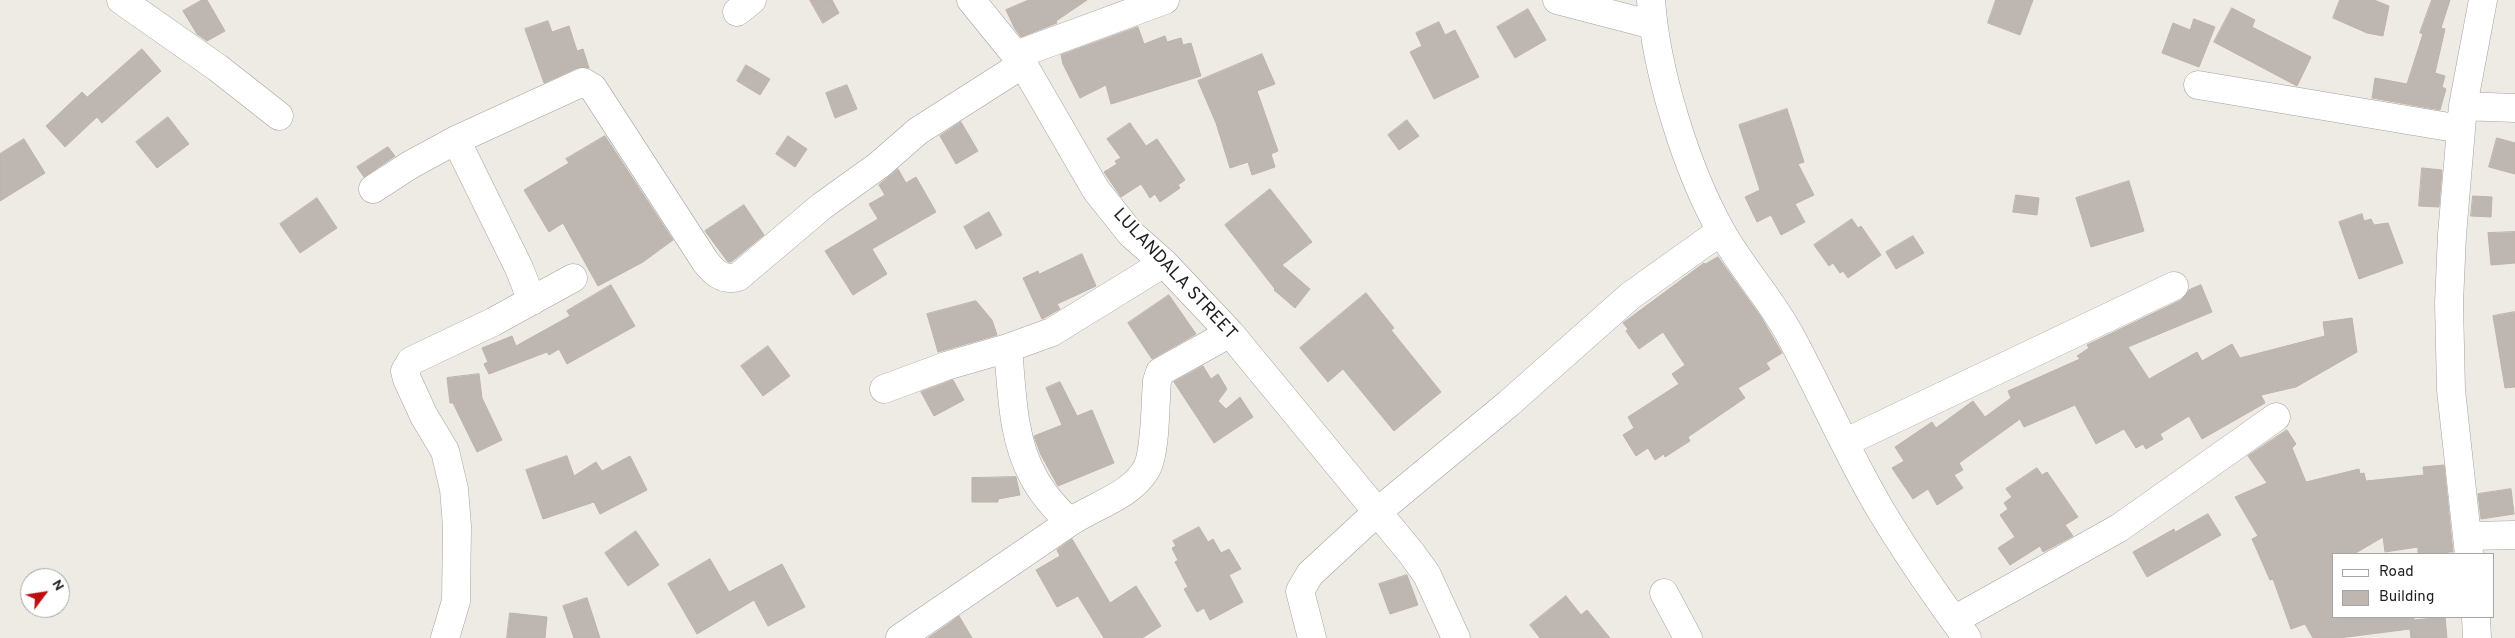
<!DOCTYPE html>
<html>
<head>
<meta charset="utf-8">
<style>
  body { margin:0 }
  #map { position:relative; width:2515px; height:638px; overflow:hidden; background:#eeebe5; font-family:Overpass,sans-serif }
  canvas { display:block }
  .legend { position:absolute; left:2332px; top:553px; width:162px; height:65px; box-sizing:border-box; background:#fff; border:1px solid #a5a5a5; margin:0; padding:6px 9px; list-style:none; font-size:15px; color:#1e1e1e }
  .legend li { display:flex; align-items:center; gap:10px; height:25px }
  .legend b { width:25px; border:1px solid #a5a5a5 }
  .north { position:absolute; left:20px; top:568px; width:50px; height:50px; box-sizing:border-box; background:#fff; border:1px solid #a5a5a5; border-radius:50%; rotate:59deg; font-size:14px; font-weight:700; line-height:20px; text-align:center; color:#1e1e1e }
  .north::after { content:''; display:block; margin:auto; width:18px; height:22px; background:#be0e11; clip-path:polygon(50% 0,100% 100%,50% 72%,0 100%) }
</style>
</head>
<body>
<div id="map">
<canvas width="2515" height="638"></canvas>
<ul class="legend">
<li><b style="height:6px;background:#fff"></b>Road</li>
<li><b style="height:14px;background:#beb7b1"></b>Building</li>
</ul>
<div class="north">N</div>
</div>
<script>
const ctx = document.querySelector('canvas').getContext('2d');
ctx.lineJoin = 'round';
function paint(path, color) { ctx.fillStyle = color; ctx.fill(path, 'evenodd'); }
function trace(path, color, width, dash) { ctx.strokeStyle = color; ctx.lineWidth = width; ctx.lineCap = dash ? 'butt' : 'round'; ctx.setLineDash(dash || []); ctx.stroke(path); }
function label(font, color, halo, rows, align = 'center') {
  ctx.font = font + ' Overpass,sans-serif'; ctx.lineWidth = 4.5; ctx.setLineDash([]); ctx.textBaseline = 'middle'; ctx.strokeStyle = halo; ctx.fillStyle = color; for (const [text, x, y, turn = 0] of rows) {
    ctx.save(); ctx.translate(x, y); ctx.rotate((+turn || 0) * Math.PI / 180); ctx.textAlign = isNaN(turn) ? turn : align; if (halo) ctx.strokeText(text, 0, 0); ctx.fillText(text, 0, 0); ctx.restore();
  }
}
const building = new Path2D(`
  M 202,0 L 207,0 L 225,31 L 207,41 L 197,34 L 183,11 Z
  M 810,0 L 832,0 L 839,13 L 823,23 Z
  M 1029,0 L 1087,0 L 1056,21 L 1057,23 L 1021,37 L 1015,29 L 1006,10 Z
  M 1996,0 L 2033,0 L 2020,35 L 1988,23 Z
  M 2340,0 L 2374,0 L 2389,6 L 2383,36 L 2367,33 L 2333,18 Z
  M 2432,0 L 2450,0 L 2441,28 L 2445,29 L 2435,73 L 2445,76 L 2442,87 L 2446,89 L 2440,110 L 2372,98 L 2375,78 L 2407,84 L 2423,34 L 2420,33 Z
  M 2232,8 L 2255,20 L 2252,27 L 2311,57 L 2297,86 L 2214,42 Z
  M 1528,9 L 1546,40 L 1515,58 L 1497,27 Z
  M 2194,19 L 2215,27 L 2199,67 L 2162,53 L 2173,23 L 2190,30 Z
  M 548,21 L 552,32 L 569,26 L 577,51 L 583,49 L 589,68 L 577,68 L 544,83 L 525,29 Z
  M 1439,22 L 1445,35 L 1455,30 L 1479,77 L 1434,99 L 1410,52 L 1422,46 L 1416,33 Z
  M 1138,27 L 1144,44 L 1165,36 L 1167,42 L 1181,38 L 1183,45 L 1191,43 L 1201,76 L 1111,104 L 1106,85 L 1080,98 L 1063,64 L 1061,55 Z
  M 142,49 L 161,71 L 102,123 L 97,117 L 65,147 L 46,126 L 82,92 L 87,97 Z
  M 1262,54 L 1275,84 L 1257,91 L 1278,151 L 1271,154 L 1275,167 L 1252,175 L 1248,162 L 1230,168 L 1216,123 L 1198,81 Z
  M 746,65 L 770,79 L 760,95 L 737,81 Z
  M 847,85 L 857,109 L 835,118 L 826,93 Z
  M 1787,109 L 1804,162 L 1798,164 L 1814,195 L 1795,204 L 1805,222 L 1781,235 L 1771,215 L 1757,222 L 1745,197 L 1760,190 L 1739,125 Z
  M 168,117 L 189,144 L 157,168 L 136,142 Z
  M 1407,120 L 1419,136 L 1399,150 L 1388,135 Z
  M 961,122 L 978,151 L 956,164 L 940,136 Z
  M 1130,123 L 1146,146 L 1157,139 L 1185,180 L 1178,185 L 1180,188 L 1160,202 L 1155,194 L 1150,198 L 1141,184 L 1121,197 L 1104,172 L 1117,164 L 1115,161 L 1121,158 L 1107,139 Z
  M 605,136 L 673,240 L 643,262 L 598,286 L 563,223 L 549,232 L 524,190 L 569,163 L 566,159 Z
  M 788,136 L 807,149 L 795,167 L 776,154 Z
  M 2497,138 L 2515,143 L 2515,174 L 2489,167 Z
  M 24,139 L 45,173 L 0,201 L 0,154 Z
  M 388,147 L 395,156 L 364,177 L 357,167 Z
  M 2422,168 L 2442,170 L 2439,207 L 2419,206 Z
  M 898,169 L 906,183 L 916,177 L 936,212 L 872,249 L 887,274 L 853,295 L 825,251 L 878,219 L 869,204 L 885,195 L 879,185 Z
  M 2129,181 L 2144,231 L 2091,247 L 2076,198 Z
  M 1270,189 L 1312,242 L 1282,265 L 1310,289 L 1295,308 L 1274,290 L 1275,289 L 1225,225 Z
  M 2016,195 L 2039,198 L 2037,215 L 2013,212 Z
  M 2473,196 L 2492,197 L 2491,217 L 2471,216 Z
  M 317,198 L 337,228 L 300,253 L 280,224 Z
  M 744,205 L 764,235 L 731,262 L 728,262 L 705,231 Z
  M 989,212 L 1002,235 L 976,249 L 964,227 Z
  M 2362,214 L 2364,221 L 2371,219 L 2374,225 L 2388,223 L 2403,263 L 2359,279 L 2339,222 Z
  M 1852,219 L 1858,228 L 1861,226 L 1881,255 L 1848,278 L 1843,271 L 1840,273 L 1833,263 L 1829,266 L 1814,245 Z
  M 2515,232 L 2515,263 L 2491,265 L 2488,233 Z
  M 1913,236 L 1924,253 L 1896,269 L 1886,252 Z
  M 1082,254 L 1096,286 L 1057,304 L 1060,309 L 1042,319 L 1023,278 L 1038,271 L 1039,274 Z
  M 1718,257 L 1761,317 L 1782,353 L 1766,363 L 1770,369 L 1738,388 L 1745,398 L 1688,437 L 1690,441 L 1665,457 L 1664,454 L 1655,460 L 1648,448 L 1636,456 L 1623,435 L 1634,428 L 1628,417 L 1679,384 L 1672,374 L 1685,365 L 1663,332 L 1639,349 L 1626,331 L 1628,329 L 1623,323 L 1704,263 L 1705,264 Z
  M 611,285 L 635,326 L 567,364 L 559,349 L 549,355 L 547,352 L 489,374 L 484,364 L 488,362 L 482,348 L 512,336 L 516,346 L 570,316 L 567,311 Z
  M 2201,285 L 2212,312 L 2128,347 L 2149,379 L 2197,352 L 2202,361 L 2232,344 L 2240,358 L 2325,336 L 2323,322 L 2352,318 L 2357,352 L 2296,387 L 2261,395 L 2265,403 L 2202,439 L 2189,416 L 2160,434 L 2163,439 L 2146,449 L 2143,444 L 2136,448 L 2124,429 L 2096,444 L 2075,405 L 2024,427 L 2020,419 L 1959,463 L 1963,470 L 1954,475 L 1963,488 L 1937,505 L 1928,489 L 1913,499 L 1892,468 L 1904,461 L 1895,447 L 1932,422 L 1936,428 L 1973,401 L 1985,417 L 2011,398 L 2008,391 L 2080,359 L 2077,356 L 2089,348 L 2087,345 L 2181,300 L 2189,290 Z
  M 1366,293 L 1394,328 L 1391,330 L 1441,392 L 1394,431 L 1343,369 L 1328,382 L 1300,348 Z
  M 1169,295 L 1196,334 L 1152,359 L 1128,323 Z
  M 976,301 L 992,320 L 997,335 L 938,352 L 927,314 Z
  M 2515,312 L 2515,387 L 2505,388 L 2493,316 Z
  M 768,346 L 790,376 L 763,396 L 741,366 Z
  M 1203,366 L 1211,379 L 1218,374 L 1227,389 L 1218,401 L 1226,409 L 1240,397 L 1253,417 L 1214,443 L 1174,382 Z
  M 479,374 L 482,398 L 502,440 L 477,452 L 453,403 L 450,403 L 447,378 Z
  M 953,380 L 964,400 L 934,416 L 921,392 Z
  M 1060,382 L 1077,416 L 1092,410 L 1114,463 L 1058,486 L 1041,455 L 1034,436 L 1062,425 L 1046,388 Z
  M 2287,430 L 2296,444 L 2292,448 L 2306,482 L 2359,469 L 2360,474 L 2364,473 L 2366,481 L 2424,475 L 2423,467 L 2444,465 L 2453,552 L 2448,552 L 2448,554 L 2418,554 L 2418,547 L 2385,552 L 2383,537 L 2354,554 L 2334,554 L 2334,619 L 2354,617 L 2414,617 L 2414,620 L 2445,617 L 2447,638 L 2411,638 L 2410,629 L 2339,638 L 2313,638 L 2305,624 L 2291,629 L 2273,579 L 2270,580 L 2252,539 L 2258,536 L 2235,497 L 2267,483 L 2248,456 Z
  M 567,456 L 574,476 L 596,462 L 602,471 L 630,456 L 647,490 L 600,514 L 594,502 L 543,519 L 526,470 Z
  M 2037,468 L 2042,475 L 2047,472 L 2078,517 L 2065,525 L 2073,536 L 2043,552 L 2040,546 L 2010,565 L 1998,548 L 2015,537 L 2000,515 L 2008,509 L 2004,503 L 2012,497 L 2006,489 Z
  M 1016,477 L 1020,495 L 998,499 L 998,502 L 972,502 L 972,478 Z
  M 2511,489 L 2514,514 L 2481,519 L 2478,494 Z
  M 2208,514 L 2221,535 L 2147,577 L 2133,552 L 2174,529 L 2175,532 Z
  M 1199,527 L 1208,542 L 1213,539 L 1221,553 L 1229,549 L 1241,569 L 1229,575 L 1243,602 L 1210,620 L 1204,608 L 1197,612 L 1184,589 L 1188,587 L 1175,562 L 1178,560 L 1172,548 L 1176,546 L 1173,541 Z
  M 636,531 L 659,565 L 628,586 L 605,553 Z
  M 1072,539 L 1110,603 L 1136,586 L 1161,626 L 1142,638 L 1104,638 L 1078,596 L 1057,607 L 1036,570 L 1060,556 L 1057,550 Z
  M 710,559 L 729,592 L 782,564 L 805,607 L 768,626 L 754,600 L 697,634 L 668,584 Z
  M 1407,575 L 1418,605 L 1390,614 L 1379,584 Z
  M 1566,596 L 1581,615 L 1587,610 L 1610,638 L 1540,638 L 1530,625 Z
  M 587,598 L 600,638 L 574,638 L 563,606 Z
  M 510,613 L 547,617 L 545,638 L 507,638 Z
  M 959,616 L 972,638 L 928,638 L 951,622 Z`);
const minor = new Path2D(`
  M 121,0 L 218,68 L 279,116
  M 971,0 L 1023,64 L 1096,190 L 1131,234 L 1164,263 L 1230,333 L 1412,554 L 1427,575 L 1456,638
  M 1557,0 L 1653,25
  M 1651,0 C 1656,71 1686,168 1721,231 C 1741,267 1770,298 1790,335 C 1821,392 1847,453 1880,509 C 1907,554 1936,596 1967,638
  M 737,12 L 752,0
  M 1016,55 L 1165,0
  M 2198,85 L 2461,129
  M 2463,106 L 2515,108
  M 456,140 L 519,268 L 532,301
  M 373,189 L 410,165 L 456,140 L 583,82 L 593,88 L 705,261 C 714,273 723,281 738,277 L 822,206 L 879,165 L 918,131 L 1023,64
  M 1008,348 C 1012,391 1012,438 1033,476 C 1042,494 1056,508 1069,522
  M 884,389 L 946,366 L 1008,348 L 1052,332 L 1164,263
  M 1846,442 L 2174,286
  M 2467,536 L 2515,535
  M 2469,554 L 2451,390 L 2449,303 L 2452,235 L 2463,106 L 2483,0
  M 1664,593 L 1688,638
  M 2476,617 L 2477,638
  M 1954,620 L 2119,528 L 2276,417
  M 445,638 L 456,601 L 457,526 L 454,489 L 445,451 L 424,416 L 407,379 L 405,371 L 411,361 L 493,322 L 573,278
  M 900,638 C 956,600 1011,562 1067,524 C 1092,506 1131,497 1147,468 C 1156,450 1155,402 1157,381 L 1160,372 L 1230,333
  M 1312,638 L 1300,591 L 1310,574 L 1376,513 L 1508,404 L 1630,296 L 1721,231`);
const streetNames = [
  ["LULANDALA STREET",1174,275,47]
];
paint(building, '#beb7b1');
trace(building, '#bfb2a8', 1);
trace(minor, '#a2a2a2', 29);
trace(minor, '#fff', 28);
label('18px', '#1e1e1e', '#fff', streetNames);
</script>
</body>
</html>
